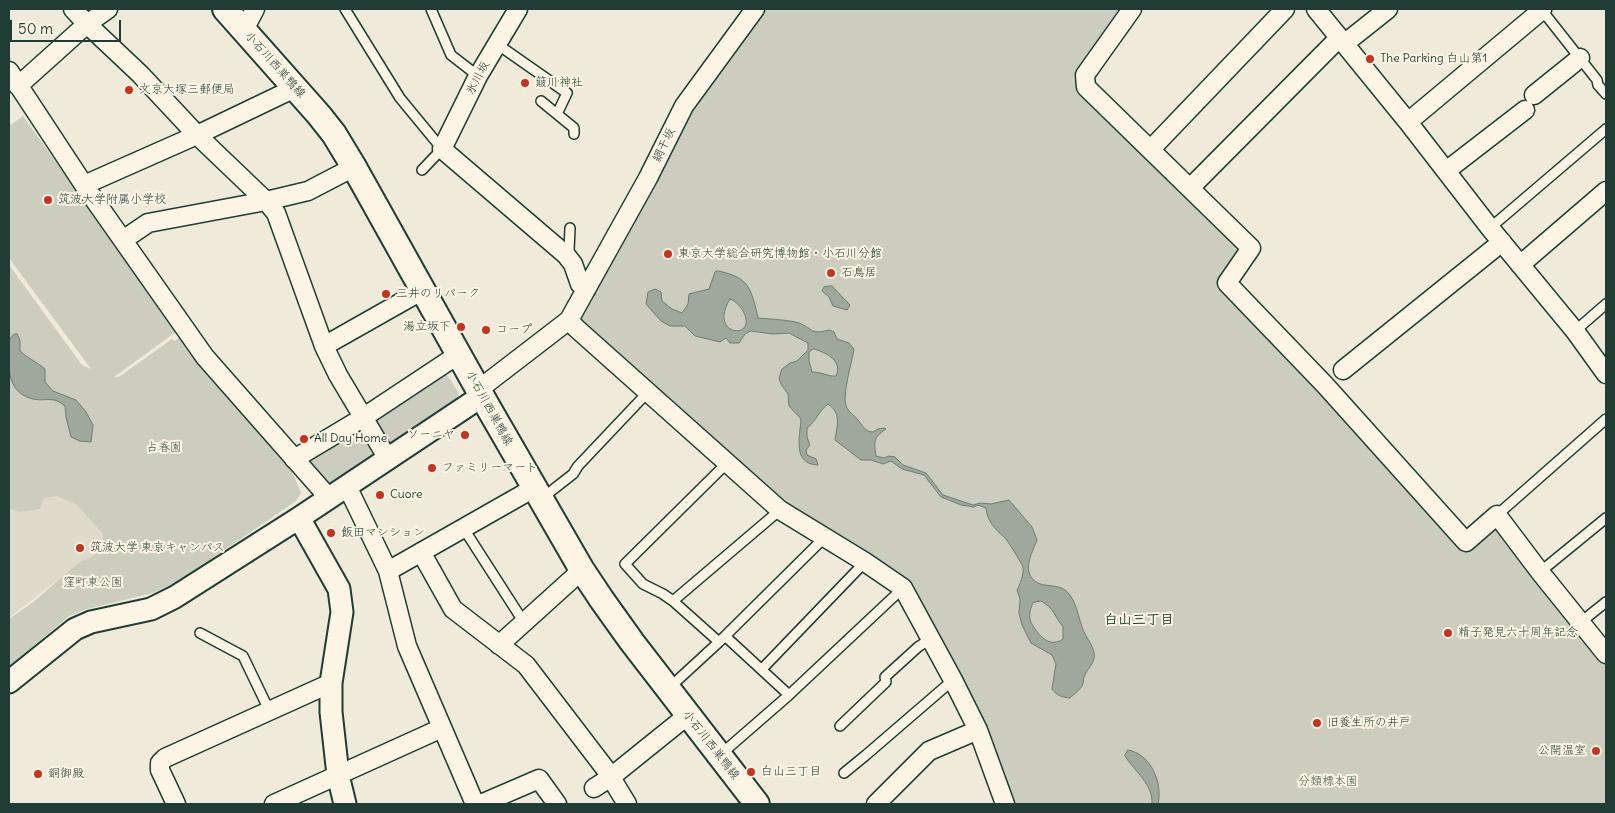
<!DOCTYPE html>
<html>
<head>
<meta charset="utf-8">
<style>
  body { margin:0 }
  #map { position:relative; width:1615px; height:813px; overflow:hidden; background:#efeada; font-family:Delius,sans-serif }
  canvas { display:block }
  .frame { position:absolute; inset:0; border:10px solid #1f3d34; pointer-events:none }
  .scale { position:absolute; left:10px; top:20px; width:111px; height:22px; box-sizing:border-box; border:2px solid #1f3d34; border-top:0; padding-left:6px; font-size:15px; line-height:18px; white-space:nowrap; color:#1f3d34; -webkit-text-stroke:4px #fcf5e5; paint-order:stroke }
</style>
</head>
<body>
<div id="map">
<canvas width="1615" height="813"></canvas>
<div class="frame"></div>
<div class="scale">50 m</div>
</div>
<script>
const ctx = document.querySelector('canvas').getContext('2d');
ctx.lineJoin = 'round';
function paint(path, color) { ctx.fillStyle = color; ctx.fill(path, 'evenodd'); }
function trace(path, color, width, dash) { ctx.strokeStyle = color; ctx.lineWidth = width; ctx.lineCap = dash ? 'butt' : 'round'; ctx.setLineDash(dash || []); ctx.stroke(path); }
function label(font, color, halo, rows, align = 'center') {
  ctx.font = font + ' Delius,"Klee One",sans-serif'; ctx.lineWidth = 4; ctx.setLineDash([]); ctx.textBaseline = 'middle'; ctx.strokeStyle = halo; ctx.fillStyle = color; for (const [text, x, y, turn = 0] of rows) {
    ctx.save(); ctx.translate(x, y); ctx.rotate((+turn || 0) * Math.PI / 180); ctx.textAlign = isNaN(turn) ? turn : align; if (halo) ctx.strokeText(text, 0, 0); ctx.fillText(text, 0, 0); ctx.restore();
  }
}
const built = new Path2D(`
  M 9,470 L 166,539 L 78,563 L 60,578 L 9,618 Z`);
const green = new Path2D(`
  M 760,9 L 1122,10 L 1081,71 L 1246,249 L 1223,283 L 1464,547 L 1495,522 L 1606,661 L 1606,804 L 1012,804 L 912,586 L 780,503 L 577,322 L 630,229 L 691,107 Z
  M 23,116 L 177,331 L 114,377 L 119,377 L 172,339 L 175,341 L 181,336 L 288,465 L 295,478 L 301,493 L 296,501 L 182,579 L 153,593 L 87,609 L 69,616 L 9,667 L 9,619 L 32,603 L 78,563 L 92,557 L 101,548 L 103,534 L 77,505 L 57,496 L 44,498 L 40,509 L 19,512 L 9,508 L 9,265 L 82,365 L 91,369 L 9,258 L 9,126 Z
  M 443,369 L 459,393 L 454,407 L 396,446 L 386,444 L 369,417 Z
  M 356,424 L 377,452 L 374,459 L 338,484 L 325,483 L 302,458 Z`);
const water = new Path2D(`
  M 718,271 C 727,273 739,276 745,283 C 752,290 756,308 758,318 C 770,319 789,320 799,323 C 814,329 810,335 829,330 L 834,332 L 837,339 L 849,343 L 854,349 C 852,363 841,397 847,408 C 850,413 855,416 858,420 C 863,426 865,432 873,432 L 878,429 L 884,428 L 886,429 C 873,438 874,441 876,456 L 884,458 L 889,456 L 895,457 L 903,465 L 926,473 L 943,495 L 973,505 L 980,503 L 991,504 L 1009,500 L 1032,527 L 1037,540 C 1033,551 1024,566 1031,577 C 1038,589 1056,583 1065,590 C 1077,599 1078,619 1084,632 C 1087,638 1093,646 1094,653 C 1096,663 1087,668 1084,677 C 1083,679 1084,682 1083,684 C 1081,689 1074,694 1070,698 C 1062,697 1057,696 1052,689 L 1056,664 L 1052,655 L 1031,643 L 1022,625 L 1019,613 L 1020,599 L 1017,590 C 1020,585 1024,574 1023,567 C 1022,564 1007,539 1004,537 C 995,529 987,521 986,508 L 978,505 L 974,507 L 961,505 L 941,497 L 924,475 L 902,469 L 891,461 L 883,464 L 871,460 L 861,460 L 835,440 C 837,425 842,414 828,404 C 819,411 816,421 807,428 L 807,437 L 810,445 L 806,450 L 807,455 L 816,459 L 818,465 C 792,464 800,437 801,419 L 789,406 L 788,394 L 781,384 L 779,378 L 782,369 L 790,363 L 797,361 L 808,350 L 808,343 L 789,333 L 773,334 L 751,331 L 745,334 L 739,343 L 730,343 L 726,338 L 720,342 L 695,336 L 685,326 L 670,326 L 661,321 L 646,304 L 648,292 L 655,289 L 661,292 L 662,301 L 672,309 L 682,313 L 688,304 L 689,294 L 709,289 L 715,272 ZM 730,299 C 736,301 741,307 744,313 C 757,341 707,336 730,299 ZM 814,349 C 827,353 843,361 836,376 C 829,377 822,372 812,372 L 809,361 L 809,352 ZM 1041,601 C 1054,608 1055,617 1063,627 L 1063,639 C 1050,648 1040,637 1033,626 C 1032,624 1030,621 1030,619 C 1029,614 1031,607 1033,603 Z
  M 832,286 L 850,305 L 847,310 L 833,306 L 829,297 L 822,291 L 824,287 Z
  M 17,334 L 20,340 L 20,351 C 27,358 37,362 45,369 L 45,382 L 53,391 L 76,400 L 86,412 L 93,425 L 91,442 L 80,441 L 71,437 L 66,417 L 65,406 C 52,395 46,402 33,399 C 15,395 9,380 9,364 C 9,359 7,345 9,341 C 10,338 12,337 13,335 Z
  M 1128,750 C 1151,754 1163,783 1158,804 L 1152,804 C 1153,784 1135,772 1125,756 Z`);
const service = new Path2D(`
  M 345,9 L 400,98 L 442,149 L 422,170
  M 431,9 L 451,55 L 478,76
  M 1541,9 L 1597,80 L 1598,85 L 1606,94
  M 497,44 L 567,93 L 557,114
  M 541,101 L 574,128 L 574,134
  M 1490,228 L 1606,129
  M 566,255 L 569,250 L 570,228
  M 1575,331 L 1606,304
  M 541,499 L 573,474 L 578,466 L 648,392
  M 1497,515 L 1606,419
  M 464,529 L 523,621
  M 1540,572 L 1606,518
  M 673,601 L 780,510
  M 1581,622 L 1606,602
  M 200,633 L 243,656 L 269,710
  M 725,636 L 789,695
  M 719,642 L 673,601 L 663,594 L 643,584 L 625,564 L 727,463
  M 762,669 L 865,562
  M 669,688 L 719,642 L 825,537
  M 840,726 L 886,682 L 885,677 L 918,647 L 930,639
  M 720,755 L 789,695 L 903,588
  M 844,773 L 866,755 L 953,680`);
const minor = new Path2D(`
  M 73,9 L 87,24 L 140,74 L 197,135 L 266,201 L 276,213 L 324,346 L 338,375 L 388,459
  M 518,9 L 478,76 L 442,149 L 566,255 L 573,264 L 580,284 L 586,290
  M 1132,9 L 1085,75 L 1086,87 L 1251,248 L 1227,283 L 1325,385 L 1466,542 L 1497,515 L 1540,572 L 1606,654
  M 1316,9 L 1408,122 L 1490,228 L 1575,331 L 1606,374
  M 244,30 L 255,9
  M 1344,44 L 1388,9
  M 9,71 L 84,185 L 205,357 L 329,498
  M 18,86 L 87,24 L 108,9
  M 1534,95 L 1580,58
  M 1408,122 L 1542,10
  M 1151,149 L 1285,9
  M 1446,171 L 1525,110
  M 84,185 L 197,135 L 295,88
  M 1190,188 L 1339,38
  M 123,240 L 148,223 L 266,201 L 308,191 L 354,167
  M 1520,265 L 1606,191
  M 569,320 L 576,328 L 780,510 L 865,562 L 903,588 L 953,680 L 978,730 L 1005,804
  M 324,346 L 423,290
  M 1343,370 L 1502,242
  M 478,390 L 569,320 L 648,178 L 684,106 L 755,9
  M 294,459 L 364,417 L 459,354
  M 347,486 L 388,571 L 407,646 L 475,804
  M 421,552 L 453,609 L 526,665 L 607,771 L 627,804
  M 388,571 L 534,488
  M 499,645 L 582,570
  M 594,788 L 611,777 L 688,715
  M 176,804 L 160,770 L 160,763 L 165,758 L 331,683
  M 274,804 L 442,728
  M 481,804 L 539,779 L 557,804
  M 876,804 L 929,751 L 978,730`);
const tertiary = new Path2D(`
  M 299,518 L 339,589 L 342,612 L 331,683 L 331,712 L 338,775 L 345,804
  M 9,682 L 75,629 L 91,622 L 151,609 L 175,597 L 299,518 L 482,396`);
const secondary = new Path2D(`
  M 225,9 L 319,115 L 334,134 L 354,167 L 488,407 L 582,570 L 602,600 L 632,642 L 757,804`);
const markers = [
  [1370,59,5,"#c8321e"],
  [525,83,5,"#c8321e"],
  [129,90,5,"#c8321e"],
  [48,200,5,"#c8321e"],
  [668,254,5,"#c8321e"],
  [831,273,5,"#c8321e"],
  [386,294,5,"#c8321e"],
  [461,327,5,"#c8321e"],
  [486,330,5,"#c8321e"],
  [465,435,5,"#c8321e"],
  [304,439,5,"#c8321e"],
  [432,468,5,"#c8321e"],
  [380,495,5,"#c8321e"],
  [331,533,5,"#c8321e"],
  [80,548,5,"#c8321e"],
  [1448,633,5,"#c8321e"],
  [1317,723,5,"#c8321e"],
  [1596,751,5,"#c8321e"],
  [751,772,5,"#c8321e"],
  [38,774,5,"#c8321e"]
];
const poiNames = [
  ["The Parking 白山第1",1380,59],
  ["簸川神社",535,83],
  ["文京大塚三郵便局",139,90],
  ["筑波大学附属小学校",58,200],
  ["東京大学総合研究博物館・小石川分館",678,254],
  ["石鳥居",841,273],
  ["三井のリパーク",396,294],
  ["湯立坂下",451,327,"right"],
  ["コープ",496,330],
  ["ソーニヤ",455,435,"right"],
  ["All Day Home",314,439],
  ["ファミリーマート",442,468],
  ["Cuore",390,495],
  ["飯田マンション",341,533],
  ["筑波大学 東京キャンパス",90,548],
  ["精子発見六十周年記念",1458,633],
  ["旧養生所の井戸",1327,723],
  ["公開温室",1586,751,"right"],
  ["白山三丁目",761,772],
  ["銅御殿",48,774]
];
const streetNames = [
  ["小石川西巣鴨線",275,65,48],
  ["氷川坂",478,78,-62],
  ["網干坂",664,145,-64],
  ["小石川西巣鴨線",489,408,61],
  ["小石川西巣鴨線",711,745,52]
];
const parkNames = [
  ["占春園",164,448],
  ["窪町東公園",93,583],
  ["分類標本園",1328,782]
];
const neighbourhoodNames = [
  ["白山三丁目",1139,620]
];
paint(built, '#dedbcc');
paint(green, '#cccdbf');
paint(water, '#9fa89a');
trace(water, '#6c7d71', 1);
trace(service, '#1f3d34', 12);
trace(minor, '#1f3d34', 21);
trace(tertiary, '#1f3d34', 25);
trace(secondary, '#1f3d34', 28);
trace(service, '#fcf5e5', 9);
trace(minor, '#fcf5e5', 18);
trace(tertiary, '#fcf5e5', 21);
trace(secondary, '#fcf5e5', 24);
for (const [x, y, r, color] of markers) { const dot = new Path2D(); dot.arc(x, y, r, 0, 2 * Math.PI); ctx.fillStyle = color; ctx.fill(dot); trace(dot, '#fcf5e5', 2); }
label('12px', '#1f3d34', '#fcf5e5', poiNames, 'left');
label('12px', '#1f3d34', '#fcf5e5', streetNames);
label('12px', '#425a50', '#fcf5e5', parkNames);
label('bold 14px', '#1f3d34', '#fcf5e5', neighbourhoodNames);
</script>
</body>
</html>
